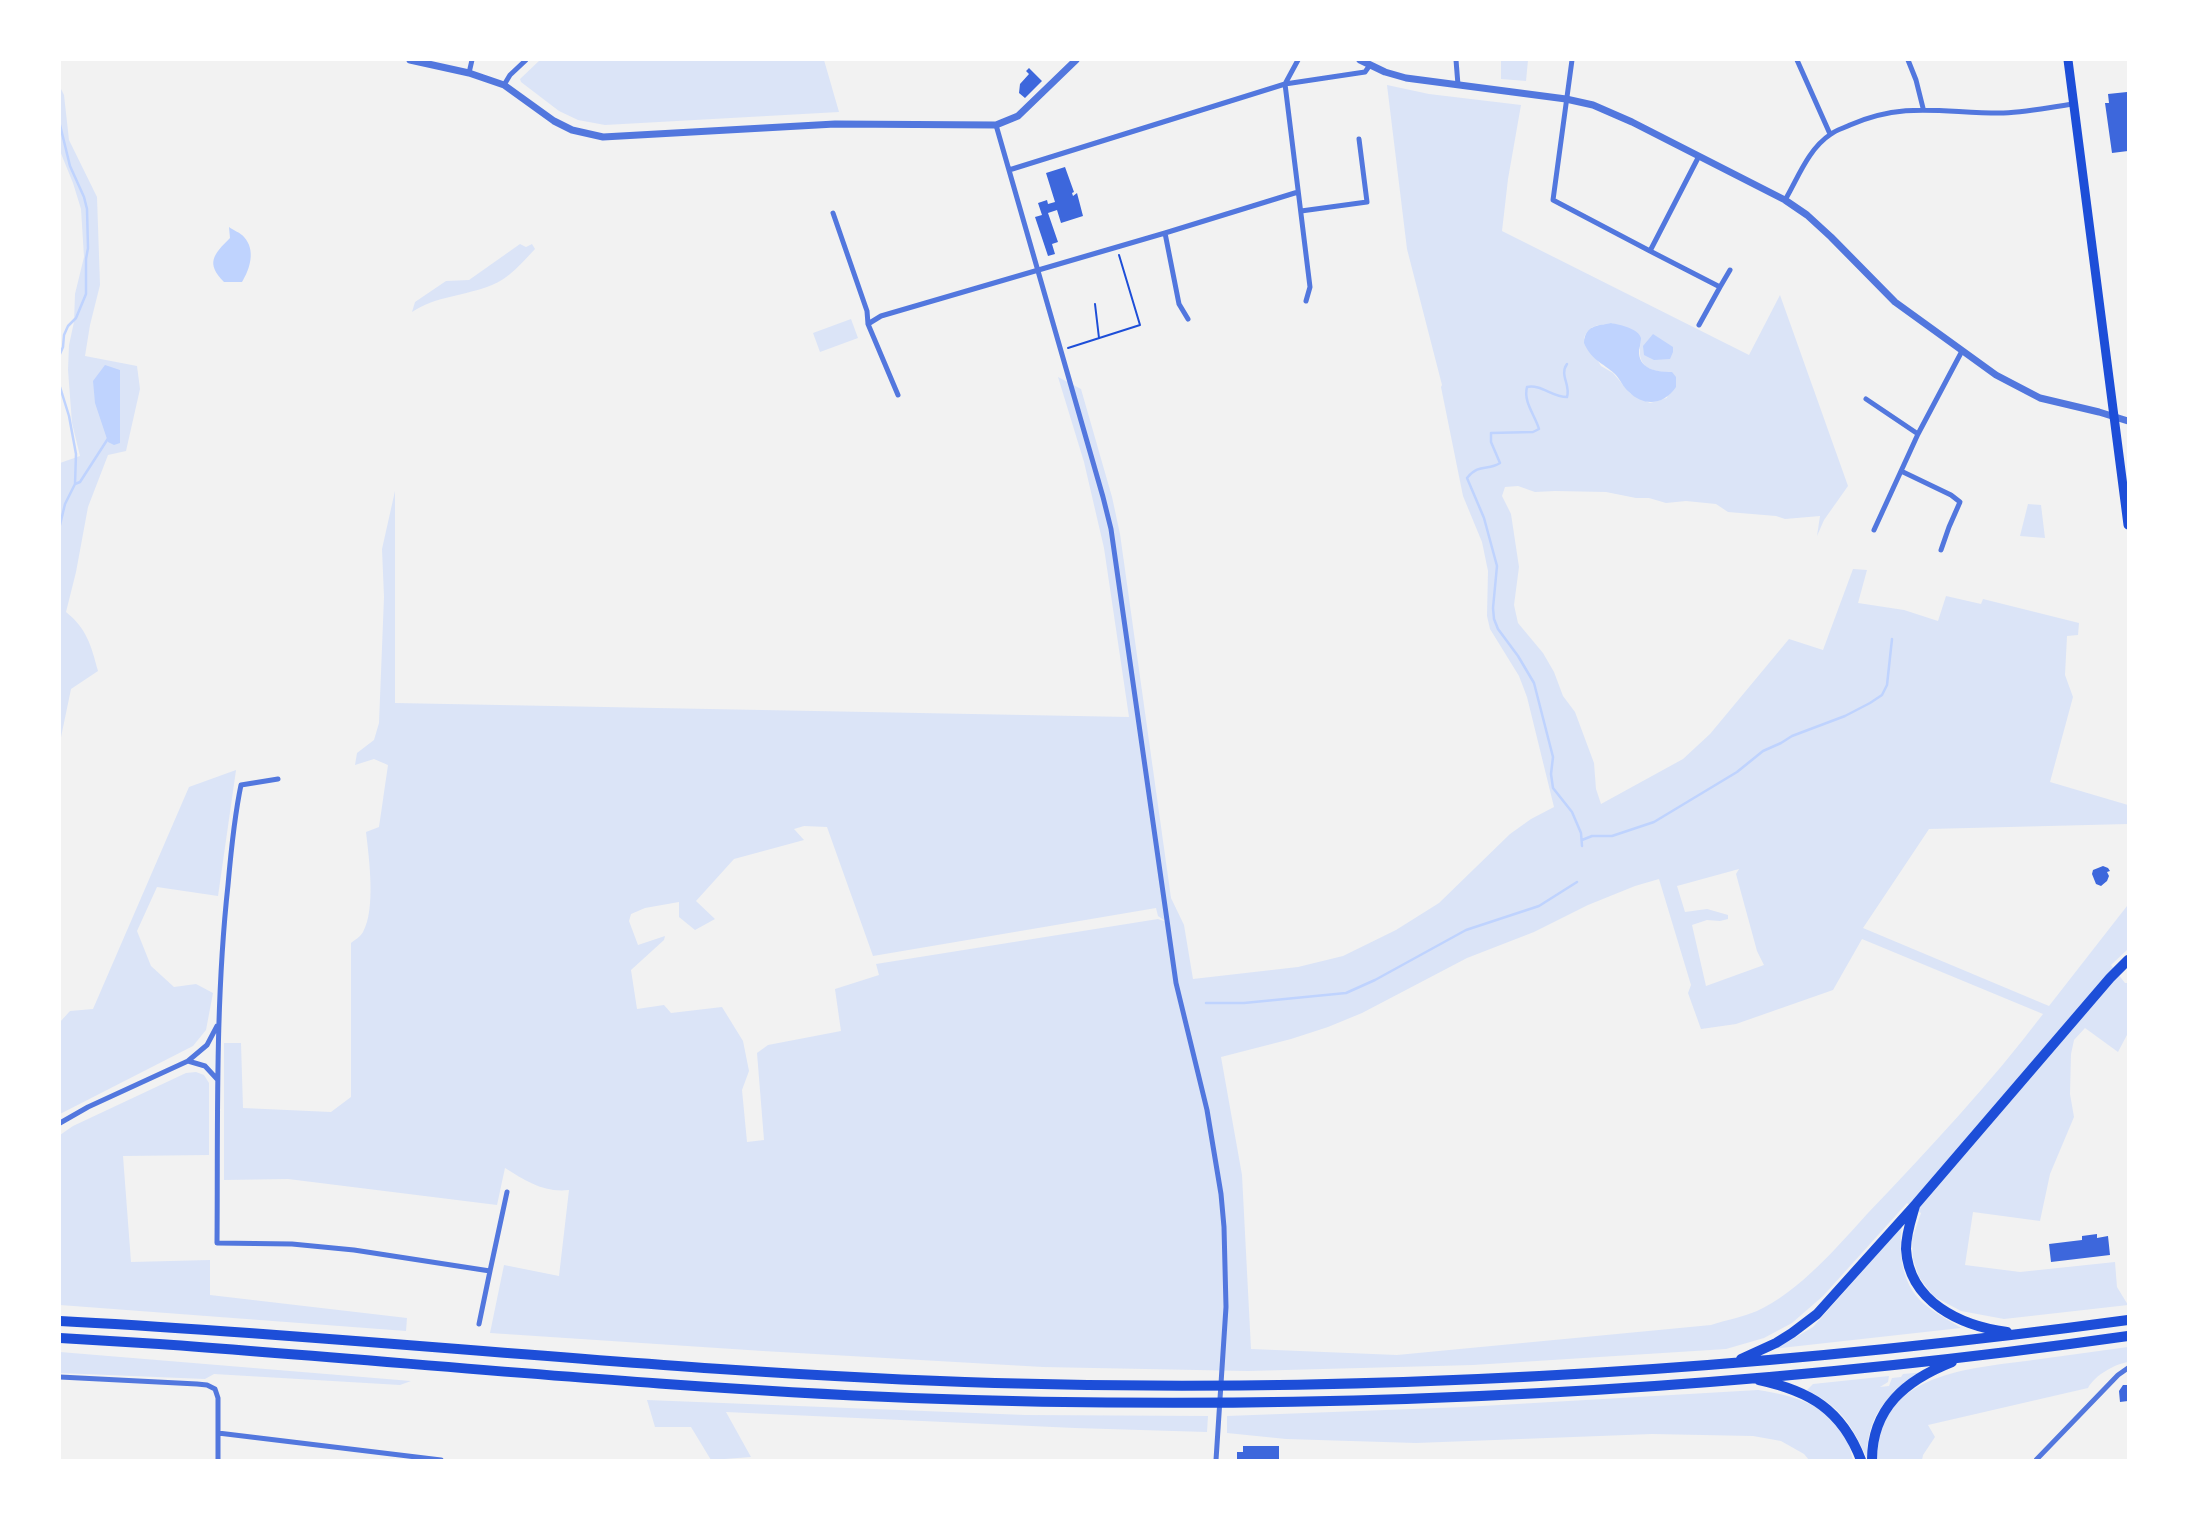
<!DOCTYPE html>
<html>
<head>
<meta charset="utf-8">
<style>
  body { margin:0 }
  #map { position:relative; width:2188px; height:1520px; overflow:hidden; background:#f2f2f2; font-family:"Open Sans",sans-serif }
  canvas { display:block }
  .frame { position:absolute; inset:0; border:61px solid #fff; pointer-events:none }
</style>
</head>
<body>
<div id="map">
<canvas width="2188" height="1520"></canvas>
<div class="frame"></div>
</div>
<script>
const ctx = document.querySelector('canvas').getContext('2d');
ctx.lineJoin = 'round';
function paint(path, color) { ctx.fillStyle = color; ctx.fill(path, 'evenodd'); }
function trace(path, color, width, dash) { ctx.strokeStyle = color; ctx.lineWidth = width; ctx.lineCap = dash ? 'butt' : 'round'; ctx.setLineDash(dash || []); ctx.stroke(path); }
const green = new Path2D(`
  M 540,60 L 824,60 L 839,112 L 605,125 L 578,120 L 559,111 L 521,82 L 520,79 Z
  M 1501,60 L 1528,60 L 1526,81 L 1501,79 Z
  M 1387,85 L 1429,94 L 1521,105 L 1508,179 L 1502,231 L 1749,355 L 1780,295 L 1848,486 L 1824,520 L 1817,536 L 1820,516 L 1785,519 L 1776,516 L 1728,512 L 1716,504 L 1686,501 L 1666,503 L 1649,498 L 1636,498 L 1606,492 L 1555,491 L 1535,492 L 1518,486 L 1505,487 L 1502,496 L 1511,514 L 1519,567 L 1514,605 L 1518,623 L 1543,653 L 1554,672 L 1563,696 L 1575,712 L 1594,763 L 1596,789 L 1601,804 L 1683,759 L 1710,734 L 1789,639 L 1823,650 L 1853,569 L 1867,570 L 1858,603 L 1904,610 L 1938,621 L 1946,596 L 1981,604 L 1983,599 L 2079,623 L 2078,635 L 2067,636 L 2065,675 L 2073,697 L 2050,782 L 2128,805 L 2128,824 L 1929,829 L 1863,928 L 2049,1006 L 2127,906 L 2128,906 L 2128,949 L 2111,965 L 2125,983 L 2128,983 L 2128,1033 L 2118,1052 L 2085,1028 L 2074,1040 L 2071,1054 L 2070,1094 L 2074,1117 L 2050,1174 L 2040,1221 L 1973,1212 L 1965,1265 L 2020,1272 L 2115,1262 L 2117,1287 L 2128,1305 L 2004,1319 L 1961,1311 L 1933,1296 L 1919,1277 L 1913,1259 L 1912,1239 L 1921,1213 L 1907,1203 L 1823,1296 L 1792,1323 L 1764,1338 L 1726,1349 L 1473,1365 L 1248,1371 L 1043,1367 L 763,1351 L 490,1333 L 504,1265 L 559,1276 L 569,1190 C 544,1193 526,1181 505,1168 L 497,1205 L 288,1179 L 224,1180 L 224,1043 L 241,1043 L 243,1108 L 331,1112 L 351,1097 L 351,943 C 355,940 361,936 363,932 C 376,909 369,858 366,832 L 379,827 L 388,765 L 374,759 L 355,765 L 357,753 L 374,740 L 379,723 L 384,597 L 382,549 L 395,491 L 395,703 L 1129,717 L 1104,548 L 1084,462 L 1058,377 L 1081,389 L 1112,497 L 1120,534 L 1171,898 L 1184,925 L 1193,979 L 1298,967 L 1343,956 L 1396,930 L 1439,903 L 1510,834 L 1531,819 L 1554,807 L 1527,697 L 1519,676 L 1490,629 L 1487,616 L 1488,571 L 1482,542 L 1463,496 L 1441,387 L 1442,385 L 1407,249 ZM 1611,323 L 1641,340 C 1636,366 1647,372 1672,372 L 1667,398 L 1650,403 L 1630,393 L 1613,373 L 1601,366 L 1584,338 C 1589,324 1598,326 1611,323 ZM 804,826 L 827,827 L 873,956 L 1156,908 L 1158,916 L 1167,922 L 1158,919 L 876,964 L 879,975 L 835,989 L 841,1031 L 768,1045 L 757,1053 L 764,1140 L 747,1142 L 742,1090 L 749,1071 L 743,1041 L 722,1007 L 671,1013 L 664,1005 L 637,1009 L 631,970 L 664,940 L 665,936 L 638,945 L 629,921 L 631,914 L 645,908 L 679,902 L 679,917 L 695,930 L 715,919 L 696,901 L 734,859 L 804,840 L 794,829 ZM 1739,869 L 1736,874 L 1757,951 L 1764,965 L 1706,986 L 1692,925 L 1707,920 L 1720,921 L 1728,919 L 1728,915 L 1707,909 L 1685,912 L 1677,886 ZM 1659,879 L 1691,985 L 1688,993 L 1701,1029 L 1736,1024 L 1833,990 L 1862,939 L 2043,1014 C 1990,1084 1929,1149 1868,1213 C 1837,1247 1800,1291 1757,1311 C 1743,1317 1726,1320 1711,1325 L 1397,1355 L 1251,1349 L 1242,1175 L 1221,1057 L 1291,1039 L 1328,1027 L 1362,1013 L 1467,958 L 1534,932 L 1588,905 L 1635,886 Z
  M 60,87 L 64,95 L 69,140 L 97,197 L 100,285 L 90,325 L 85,356 L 137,366 L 140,389 L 126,451 L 108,455 L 88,507 L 76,572 L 66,612 C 87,629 91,645 98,671 L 71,689 L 60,742 L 60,463 L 80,456 L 72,423 L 68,370 L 69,345 L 74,322 L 75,294 L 84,257 L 81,209 L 73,183 L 60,151 Z
  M 520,244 L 526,247 L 532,244 L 535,249 C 523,262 508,279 492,285 C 465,296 436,296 412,312 L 415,302 L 446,281 L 469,280 Z
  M 851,319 L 858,338 L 820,352 L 813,333 Z
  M 2028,504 L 2041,505 L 2045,538 L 2020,536 Z
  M 236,770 L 218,896 L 157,887 L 137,931 L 151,966 L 174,987 L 196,984 L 213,993 L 206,1030 L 193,1046 L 60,1114 L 60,1022 L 70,1011 L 93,1009 L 189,787 Z
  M 196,1072 L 204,1075 L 209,1083 L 209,1155 L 123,1156 L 131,1262 L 210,1260 L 210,1295 L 407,1318 L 406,1331 L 60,1305 L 60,1135 L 73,1126 L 186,1073 Z
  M 1902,1226 C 1898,1255 1902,1288 1928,1307 C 1938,1315 1951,1321 1961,1328 L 1772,1349 L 1791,1340 L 1813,1327 Z
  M 2128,1347 L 2128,1362 C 2115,1364 2095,1375 2088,1388 L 1928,1425 L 1935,1437 L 1923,1455 L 1922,1460 L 1877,1460 C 1877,1376 1962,1369 2026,1361 C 2060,1356 2094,1352 2128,1347 Z
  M 60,1352 L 411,1381 L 400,1385 L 214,1374 L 205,1379 L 60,1373 Z
  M 1925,1372 C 1888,1393 1867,1413 1867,1458 C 1851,1424 1842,1408 1807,1390 L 1813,1384 L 1889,1376 L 1888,1382 L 1880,1387 L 1889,1386 L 1892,1378 L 1901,1377 L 1903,1374 Z
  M 1758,1390 C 1792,1395 1830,1405 1847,1439 C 1850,1446 1851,1454 1853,1460 L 1809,1460 L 1804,1454 L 1781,1441 L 1753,1436 L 1652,1434 L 1416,1443 L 1286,1439 L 1227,1433 L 1227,1416 L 1465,1407 Z
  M 647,1400 L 1025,1415 L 1208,1416 L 1207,1432 L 1075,1428 L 726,1412 L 751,1457 L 711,1460 L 691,1427 L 655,1427 Z`);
const water = new Path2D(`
  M 229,227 C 233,230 241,233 244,237 C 256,250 250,269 242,282 L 224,282 C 205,263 214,254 230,238 Z
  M 1611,323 C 1620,325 1638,328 1641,338 C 1641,341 1640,347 1639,350 C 1638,369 1656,372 1672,372 L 1676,377 L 1676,387 C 1664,405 1644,407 1629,392 C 1623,387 1620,379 1615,374 C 1602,362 1592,361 1584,343 C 1585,325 1597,326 1611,323 Z
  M 1653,334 L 1673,347 L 1673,352 L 1670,359 L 1654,360 L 1644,355 L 1643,346 Z
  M 105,365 L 120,370 L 120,443 L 114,445 L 108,442 L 95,403 L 93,381 Z`);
const stream = new Path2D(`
  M 60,125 L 70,166 L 84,197 L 87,209 L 88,248 L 86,259 L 86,294 L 76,318 L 68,326 L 64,335 L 63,347 L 60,354
  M 1567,364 C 1559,375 1571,385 1567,397 C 1552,397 1541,384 1527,387 C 1523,402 1535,415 1539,429 L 1533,432 L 1491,433 L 1491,442 L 1500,463 C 1488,471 1479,463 1467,478 L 1484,518 L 1497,566 L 1493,608 L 1494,619 L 1498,629 L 1518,656 L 1534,683 L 1553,757 L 1551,774 L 1553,788 L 1572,812 L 1581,833 L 1582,846
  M 60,387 L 69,416 L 76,454 L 75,484 L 65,504 L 60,525
  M 75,484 L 80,482 L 109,437
  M 1582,840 L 1592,836 L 1612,836 L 1654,822 L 1737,772 L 1763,751 L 1781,743 L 1792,736 L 1845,716 L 1870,703 L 1882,695 L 1887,685 L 1892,639
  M 1206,1003 L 1244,1003 L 1346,993 L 1375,980 L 1466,930 L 1539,906 L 1577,882`);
const building = new Path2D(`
  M 1029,68 L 1042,81 L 1025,98 L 1019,93 L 1020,84 L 1029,74 L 1026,71 Z
  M 2127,92 L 2128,151 L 2112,153 L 2105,103 L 2109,103 L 2108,94 Z
  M 1065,167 L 1074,192 L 1072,193 L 1073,196 L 1077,193 L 1083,216 L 1061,223 L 1057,210 L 1048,213 L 1058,242 L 1052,244 L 1055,254 L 1048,256 L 1035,217 L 1042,215 L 1038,203 L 1047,200 L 1048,204 L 1055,202 L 1046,173 Z
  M 2103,866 L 2108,868 L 2110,871 L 2107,872 L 2109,876 L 2107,881 L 2101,886 L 2096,884 L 2092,874 L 2093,870 Z
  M 2097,1234 L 2097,1238 L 2108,1236 L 2110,1255 L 2051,1262 L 2049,1244 L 2082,1240 L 2082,1236 Z
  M 2123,1385 L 2128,1385 L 2128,1401 L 2120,1402 L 2119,1391 Z
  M 1243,1446 L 1279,1446 L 1279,1460 L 1237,1460 L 1237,1452 L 1243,1452 Z`);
const path = new Path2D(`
  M 1095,304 L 1099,338
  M 1068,348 L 1140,325 L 1119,255`);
const minor = new Path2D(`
  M 1298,60 L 1285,84 L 1310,287 L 1306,301
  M 1456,60 L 1458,85
  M 1572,60 L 1553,200 L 1650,251 L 1699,156
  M 1797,60 L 1830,134
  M 1908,60 L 1916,80 L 1923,108
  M 469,73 L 472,60
  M 504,85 L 510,75 L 526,60
  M 996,125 L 1103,497 L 1111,529 L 1176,983 L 1207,1110 L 1221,1194 L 1224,1227 L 1226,1307 L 1216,1460
  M 1009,170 L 1285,84 L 1365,72 L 1370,65
  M 1785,200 C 1798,178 1808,149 1831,134 C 1836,130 1844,128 1850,125 C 1904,101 1944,113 1999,113 C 2024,113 2049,107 2074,104
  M 1301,211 L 1367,202 L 1359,139
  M 833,213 L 867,311 L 868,324 L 898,395
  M 1165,233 L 1179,304 L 1188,319
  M 1650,251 L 1720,287 L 1699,325
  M 1720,287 L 1730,270
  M 868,324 L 881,316 L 1165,233 L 1298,192
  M 1866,399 L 1918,434
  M 1901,471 L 1951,495 L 1960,502 L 1949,527 L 1941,550
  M 1874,530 L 1918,434 L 1962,351
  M 278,779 L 241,785 C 234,818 231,851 228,885 C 215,1004 218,1123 217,1243 L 292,1244 L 354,1250 L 490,1271 L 507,1192
  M 188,1061 L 205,1066 L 217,1079
  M 60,1123 L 88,1107 L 188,1061 L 207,1045 L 217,1026
  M 479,1324 L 490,1271
  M 60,1377 L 197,1384 L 207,1385 L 215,1389 L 218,1398 L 218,1460
  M 218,1433 L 441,1460
  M 2036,1460 L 2118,1375 L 2128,1368`);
const tertiary = new Path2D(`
  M 410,60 L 469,73 L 504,85 L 554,121 L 572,130 L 603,137 L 835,124 L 996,125 L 1018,116 L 1076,60
  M 1360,60 L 1385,72 L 1406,78 L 1566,99 L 1593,105 L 1632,122 L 1785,200 L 1807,215 L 1831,237 L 1895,302 L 1996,375 L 2040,398 L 2099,412 L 2128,421`);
const primary = new Path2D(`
  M 2068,60 L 2128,525`);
const motorway = new Path2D(`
  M 1915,1206 C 1911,1220 1906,1234 1906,1249 C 1909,1302 1961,1326 2007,1332
  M 60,1321 C 372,1337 683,1374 995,1383 C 1374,1394 1753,1371 2128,1320
  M 60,1338 L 159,1344 C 409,1362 660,1388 911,1398 C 1317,1413 1726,1393 2128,1336
  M 1741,1359 L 1776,1343 L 1792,1333 L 1817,1314 L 1916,1204 L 2110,978 L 2128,960
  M 1759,1380 C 1810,1391 1842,1410 1861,1460
  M 1872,1460 C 1872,1408 1906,1380 1952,1362`);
paint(green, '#dbe4f7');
paint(water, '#bfd3fe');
trace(stream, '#bfd3fe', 2.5);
paint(building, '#3d67dc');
trace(path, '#1d4ed8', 2);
trace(minor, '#5277de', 5);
trace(tertiary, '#5277de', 7);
trace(primary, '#1d4ed8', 9);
trace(motorway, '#1d4ed8', 10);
</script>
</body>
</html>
